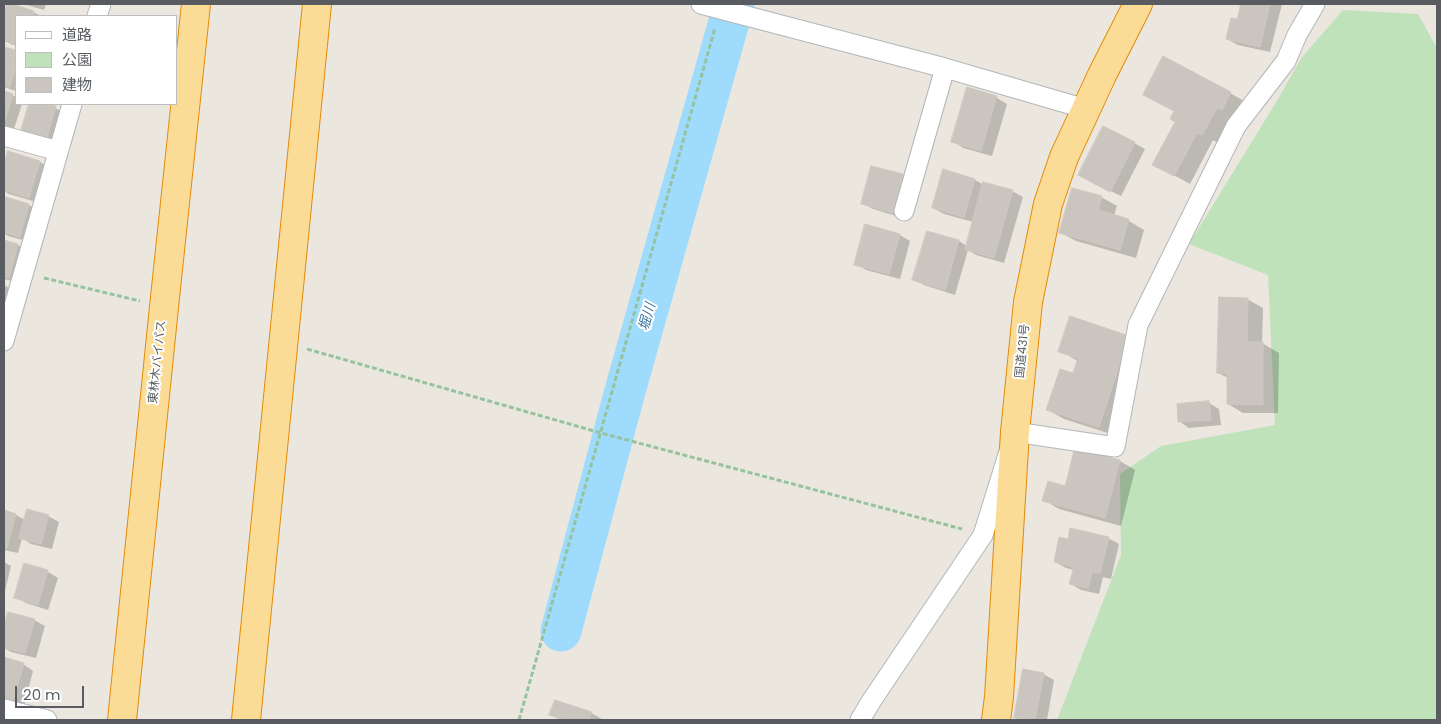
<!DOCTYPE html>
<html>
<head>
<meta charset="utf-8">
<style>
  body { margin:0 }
  #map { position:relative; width:1441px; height:724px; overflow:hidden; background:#ebe7df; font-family:Poppins,"Noto Sans JP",sans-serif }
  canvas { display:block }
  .frame { position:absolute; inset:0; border:5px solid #585c60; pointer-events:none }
  .legend { position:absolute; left:15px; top:15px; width:162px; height:90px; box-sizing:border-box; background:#fff; border:1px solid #bcbebf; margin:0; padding:6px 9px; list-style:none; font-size:15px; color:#585c60 }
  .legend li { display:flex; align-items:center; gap:10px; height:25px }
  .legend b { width:25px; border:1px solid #bcbebf }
  .scale { position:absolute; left:15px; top:686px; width:69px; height:22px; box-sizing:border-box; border:2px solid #585c60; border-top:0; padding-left:6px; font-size:15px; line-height:18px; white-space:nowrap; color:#585c60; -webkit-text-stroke:4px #fff; paint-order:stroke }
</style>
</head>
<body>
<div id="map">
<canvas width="1441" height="724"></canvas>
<div class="frame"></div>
<ul class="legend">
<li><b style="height:6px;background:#fff"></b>道路</li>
<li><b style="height:14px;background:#bfe2bb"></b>公園</li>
<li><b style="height:14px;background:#cbc5c0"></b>建物</li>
</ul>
<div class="scale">20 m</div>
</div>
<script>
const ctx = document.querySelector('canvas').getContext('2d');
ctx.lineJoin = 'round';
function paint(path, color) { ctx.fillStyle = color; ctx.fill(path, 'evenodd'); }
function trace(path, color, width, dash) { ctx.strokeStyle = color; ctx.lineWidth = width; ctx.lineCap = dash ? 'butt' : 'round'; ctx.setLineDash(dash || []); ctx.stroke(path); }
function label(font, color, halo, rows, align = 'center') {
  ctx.font = font + ' Poppins,"Noto Sans JP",sans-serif'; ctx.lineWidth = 4; ctx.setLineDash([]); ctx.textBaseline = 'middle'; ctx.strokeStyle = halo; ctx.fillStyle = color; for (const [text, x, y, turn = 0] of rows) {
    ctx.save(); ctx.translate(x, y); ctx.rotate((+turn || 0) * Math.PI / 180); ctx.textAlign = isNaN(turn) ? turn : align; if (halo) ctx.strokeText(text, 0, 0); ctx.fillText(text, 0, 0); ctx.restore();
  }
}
const green = new Path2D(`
  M 1343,10 L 1418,14 L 1437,48 L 1437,720 L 1057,720 L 1121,555 L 1120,474 L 1161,446 L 1275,425 L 1268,275 L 1189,244 L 1275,104 L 1302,57 Z`);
const shadow = new Path2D(`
  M 8,4 L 33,12 L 41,16 L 16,16 L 16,46 L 4,41 L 4,18 Z
  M 23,4 L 46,4 L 44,10 Z
  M 1242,4 L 1282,4 L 1270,52 L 1238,45 L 1227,39 L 1238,21 Z
  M 4,48 L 16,51 L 16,91 L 4,87 Z
  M 968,89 L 997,98 L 1007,104 L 992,156 L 963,148 L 953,141 Z
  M 4,92 L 16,97 L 16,104 L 22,104 L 13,132 L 4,129 Z
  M 1230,93 L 1246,102 L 1218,143 L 1213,140 L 1190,184 L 1154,164 Z
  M 30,104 L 42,104 L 55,108 L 66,114 L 56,146 L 21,133 Z
  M 1134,143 L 1145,149 L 1121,196 L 1090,181 Z
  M 9,153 L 40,162 L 50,168 L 40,203 L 9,194 L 4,191 L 4,170 Z
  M 872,167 L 903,175 L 913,182 L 903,218 L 873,209 L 862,203 Z
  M 975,180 L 984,185 L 1012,191 L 1023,197 L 1004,263 L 976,255 L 968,250 L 955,295 L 924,285 L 913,279 L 928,232 L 959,241 L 967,246 L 973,222 L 944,214 L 933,208 Z
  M 1101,197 L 1117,206 L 1114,216 L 1129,221 L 1144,230 L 1136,258 L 1076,241 L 1060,232 Z
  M 7,199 L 29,205 L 39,211 L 30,242 L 8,236 L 4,233 L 4,209 Z
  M 900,235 L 910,241 L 900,279 L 866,270 L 856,264 Z
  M 4,241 L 18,245 L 28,251 L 20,283 L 4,279 Z
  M 4,285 L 16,292 L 4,325 Z
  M 1247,299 L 1263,308 L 1262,343 L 1279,353 L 1278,413 L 1243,413 L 1228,404 L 1228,378 L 1218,373 Z
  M 1128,337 L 1144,346 L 1114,435 L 1064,419 L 1048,410 L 1074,374 L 1078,361 L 1060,351 Z
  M 1209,403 L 1219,409 L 1221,425 L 1189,428 L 1179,421 Z
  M 1076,449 L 1120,461 L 1135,470 L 1121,526 L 1059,509 L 1044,500 L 1066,487 Z
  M 4,512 L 16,515 L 25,520 L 48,516 L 59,522 L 52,549 L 31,544 L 22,538 L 18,553 L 4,550 Z
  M 1108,538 L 1119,544 L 1111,579 L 1103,577 L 1099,594 L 1081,590 L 1071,584 L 1074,570 L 1066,568 L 1055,562 Z
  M 4,562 L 11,566 L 4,595 Z
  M 25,565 L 48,572 L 58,578 L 48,610 L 26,603 L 15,597 Z
  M 9,613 L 34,620 L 45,626 L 36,658 L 11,652 L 4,648 L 4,632 Z
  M 4,658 L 23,664 L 33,671 L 24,706 L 4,701 Z
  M 1043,674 L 1054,680 L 1047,720 L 1021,720 L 1016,717 Z
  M 591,713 L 602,719 L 601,720 L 560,720 L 551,715 Z`);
const river = new Path2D(`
  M 561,631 L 625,391 L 734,4`);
const building = new Path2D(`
  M 7,4 L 12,4 L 34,11 L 32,16 L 16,16 L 16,44 L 4,40 L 4,14 Z
  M 1241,4 L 1270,4 L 1260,47 L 1226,39 L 1231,18 L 1237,19 Z
  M 4,47 L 16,50 L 16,65 L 10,87 L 4,85 Z
  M 1163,56 L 1231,92 L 1222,110 L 1217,108 L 1202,135 L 1197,133 L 1174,176 L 1152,165 L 1175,122 L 1170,119 L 1174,111 L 1143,95 Z
  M 967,87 L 997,96 L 981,151 L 951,142 Z
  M 4,91 L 13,94 L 4,124 Z
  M 29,104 L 47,104 L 56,106 L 46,141 L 20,134 Z
  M 1103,126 L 1135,142 L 1110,192 L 1078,175 Z
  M 8,151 L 40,161 L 29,198 L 4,190 L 4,165 Z
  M 871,166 L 903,174 L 893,213 L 861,204 Z
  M 943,169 L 975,179 L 964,217 L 932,208 Z
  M 983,182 L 1013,190 L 994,258 L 965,250 Z
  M 1072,188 L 1102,196 L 1098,210 L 1129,219 L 1120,250 L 1059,233 Z
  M 6,197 L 29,204 L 20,237 L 4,232 L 4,205 Z
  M 865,224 L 900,234 L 889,274 L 854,265 Z
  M 927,231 L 959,240 L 945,290 L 912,280 Z
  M 4,240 L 18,244 L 9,278 L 4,276 Z
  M 1219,297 L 1248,298 L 1247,342 L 1263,342 L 1263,405 L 1227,404 L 1227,374 L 1217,373 Z
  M 1070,316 L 1129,336 L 1099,427 L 1046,410 L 1060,369 L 1073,373 L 1078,358 L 1058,352 Z
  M 1209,401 L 1211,420 L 1178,422 L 1177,404 Z
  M 1075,448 L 1120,460 L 1105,518 L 1042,501 L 1048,481 L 1065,486 Z
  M 27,509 L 49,515 L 41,544 L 19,538 Z
  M 4,510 L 16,514 L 7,548 L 4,547 Z
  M 1070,528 L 1109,537 L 1100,573 L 1092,572 L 1088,588 L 1069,584 L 1074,567 L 1054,562 L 1059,537 L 1068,539 Z
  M 24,563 L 48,570 L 38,605 L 14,598 Z
  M 8,612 L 35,619 L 25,653 L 4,648 L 4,627 Z
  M 4,657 L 24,663 L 13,701 L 4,698 Z
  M 1023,669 L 1044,673 L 1035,720 L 1014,718 Z
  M 555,700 L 592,712 L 589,720 L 564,720 L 549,715 Z`);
const path = new Path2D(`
  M 44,278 L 140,301
  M 307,349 L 601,433 L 962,529
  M 519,720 L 715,28`);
const minor = new Path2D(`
  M 701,4 L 945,68 L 1086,109
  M 97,16 L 101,4
  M 4,136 L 58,151
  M 904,211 L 945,68
  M 4,341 L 72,104
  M 4,709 L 47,720
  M 860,720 L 872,700 L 983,535 L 1015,432 L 1115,447 L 1138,325 L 1236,126 L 1286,61 L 1297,35 L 1315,4`);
const trunk = new Path2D(`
  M 122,720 L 164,307 L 196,4
  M 246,720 L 317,4
  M 996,720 L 999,697 L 1015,432 L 1028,302 L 1048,204 L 1064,157 L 1102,75 L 1138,4`);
const streetNames = [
  ["国道431号",1023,351,-84],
  ["東林木バイパス",158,362,-84]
];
const waterNames = [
  ["堀川",648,317,-75]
];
paint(green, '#bfe2bb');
paint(shadow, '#0003');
trace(river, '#9edbfc', 41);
paint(building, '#cbc5c0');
trace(building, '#cfc8be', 1);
trace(minor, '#b2b6ba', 21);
trace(trunk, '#e38b07', 30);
trace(path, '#95c39e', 3, [5, 2.5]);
trace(minor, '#fff', 19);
trace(trunk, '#fadc96', 28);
label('12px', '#585c60', '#fff', streetNames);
label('italic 14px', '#3b77a3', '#fff', waterNames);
</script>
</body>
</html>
